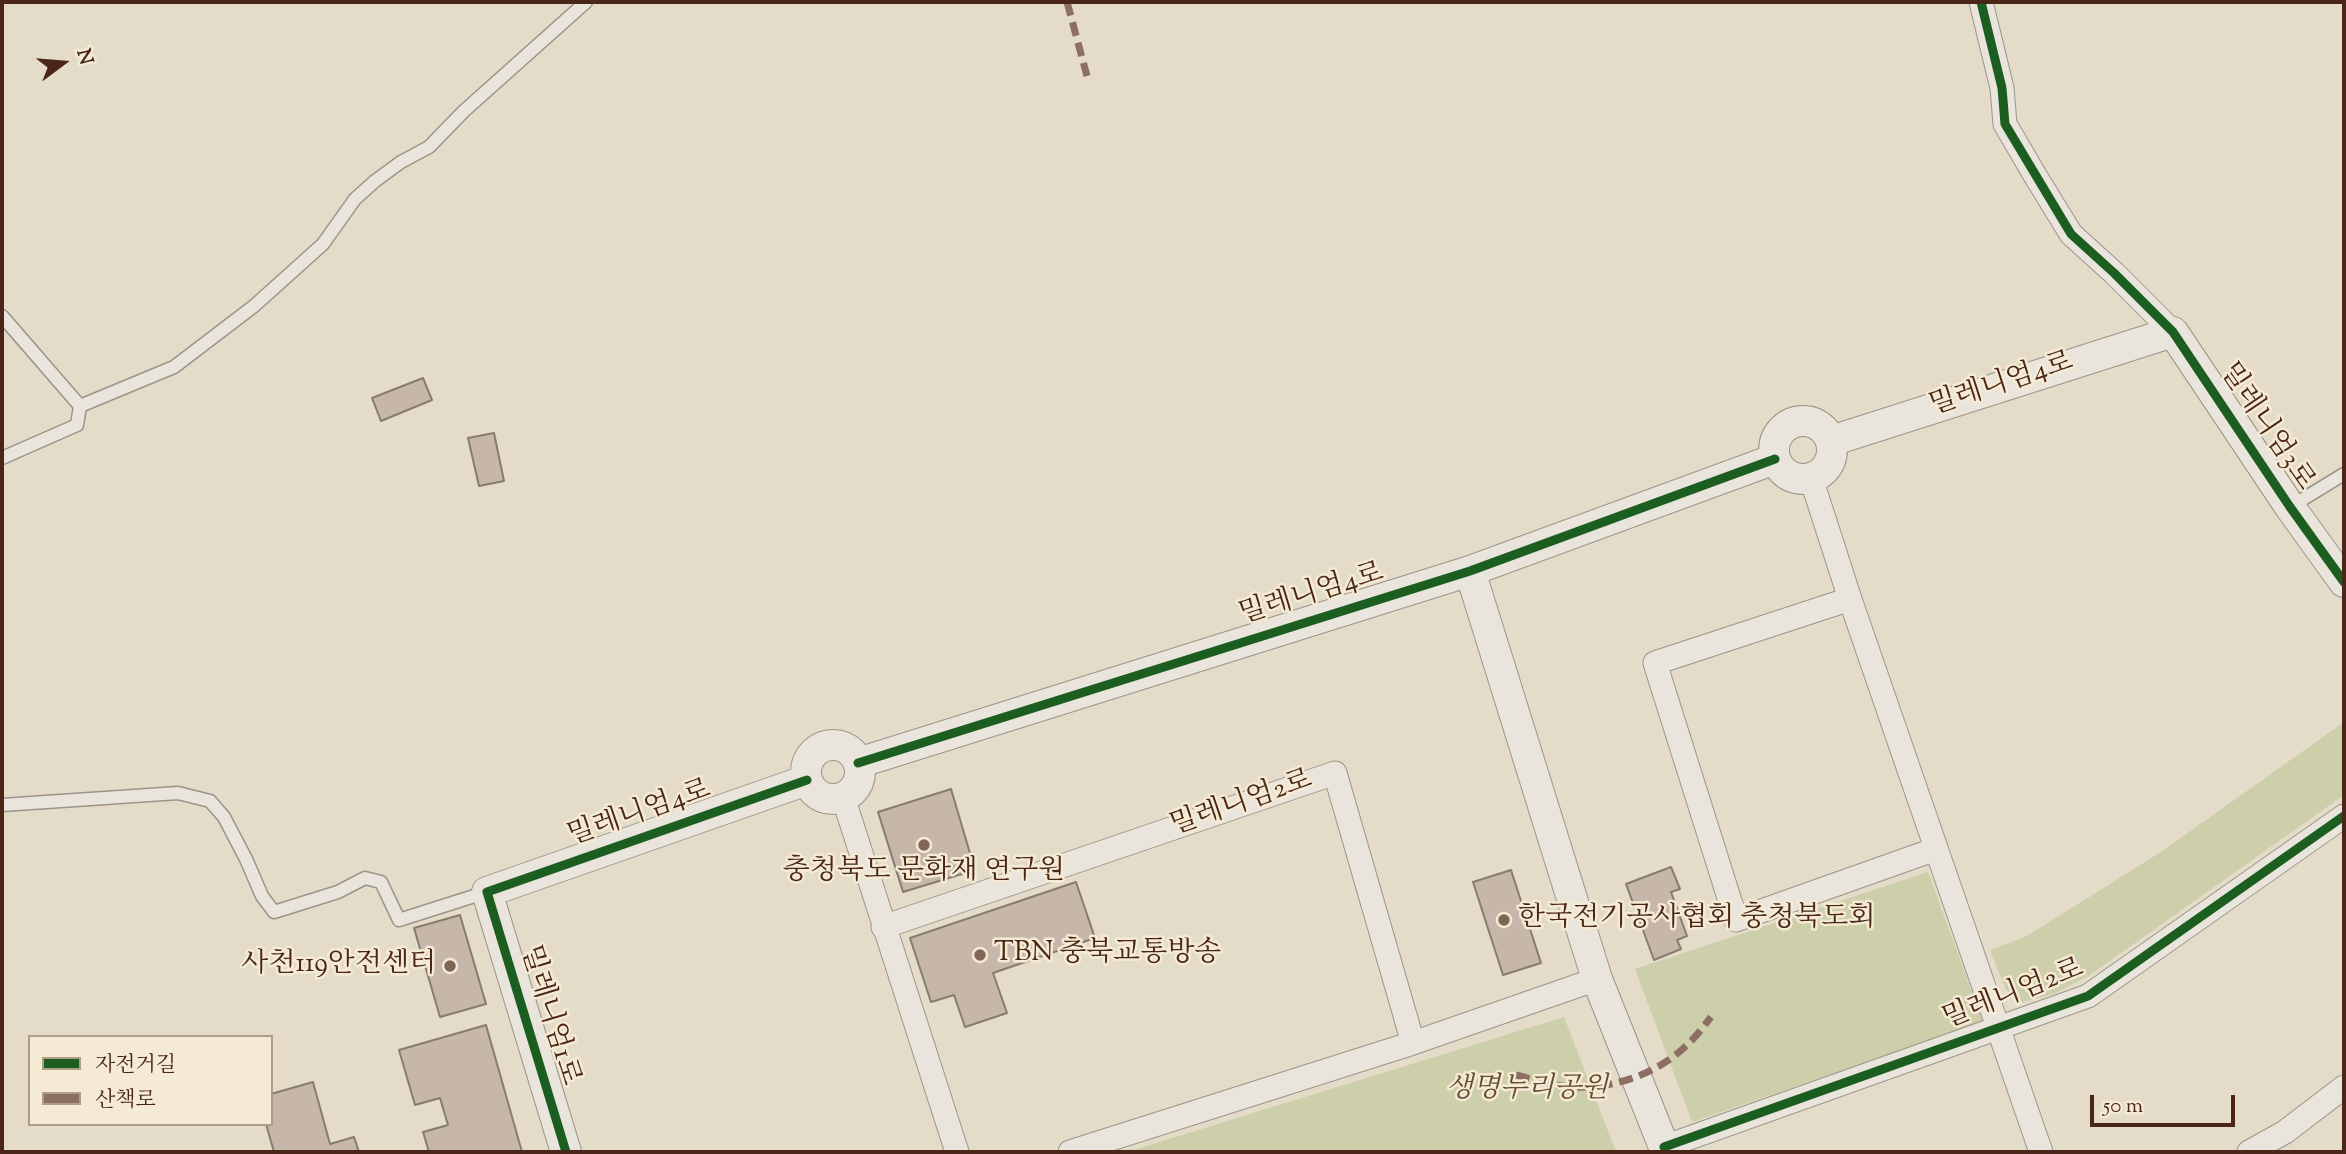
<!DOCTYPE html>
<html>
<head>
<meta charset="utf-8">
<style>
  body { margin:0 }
  #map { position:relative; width:2346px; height:1154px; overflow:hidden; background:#e4dcc9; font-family:"Sorts Mill Goudy","Noto Serif KR",serif }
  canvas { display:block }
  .frame { position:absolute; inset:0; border:4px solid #4a2618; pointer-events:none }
  .legend { position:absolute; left:28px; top:1035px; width:245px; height:91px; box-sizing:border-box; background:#f5ebd4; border:2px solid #b19c89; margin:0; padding:9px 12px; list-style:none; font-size:21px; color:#4a2618 }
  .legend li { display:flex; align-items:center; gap:14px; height:35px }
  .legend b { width:35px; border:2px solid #b19c89 }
  .north { position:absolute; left:28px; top:28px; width:70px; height:70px; -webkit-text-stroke:5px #f5ebd4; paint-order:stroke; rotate:74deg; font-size:19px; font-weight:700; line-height:28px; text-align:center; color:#4a2618 }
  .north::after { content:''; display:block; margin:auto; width:24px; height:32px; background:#4a2618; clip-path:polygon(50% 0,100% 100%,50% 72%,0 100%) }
  .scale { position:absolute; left:2090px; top:1095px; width:145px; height:32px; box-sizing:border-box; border:4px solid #4a2618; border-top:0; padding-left:9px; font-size:21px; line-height:24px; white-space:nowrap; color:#4a2618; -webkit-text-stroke:5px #f5ebd4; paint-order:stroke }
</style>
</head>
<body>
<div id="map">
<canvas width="2346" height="1154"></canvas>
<div class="frame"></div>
<ul class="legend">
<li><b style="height:9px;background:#1b5e20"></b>자전거길</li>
<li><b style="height:9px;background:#8d6e63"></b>산책로</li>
</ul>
<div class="north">N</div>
<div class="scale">50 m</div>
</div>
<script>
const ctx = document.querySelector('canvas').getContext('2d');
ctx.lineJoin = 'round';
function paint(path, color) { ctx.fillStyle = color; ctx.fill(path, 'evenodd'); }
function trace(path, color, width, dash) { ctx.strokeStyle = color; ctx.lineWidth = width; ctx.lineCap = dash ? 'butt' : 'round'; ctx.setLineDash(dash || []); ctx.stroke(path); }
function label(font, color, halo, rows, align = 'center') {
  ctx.font = font + ' "Sorts Mill Goudy","Noto Serif KR",serif'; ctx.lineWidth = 5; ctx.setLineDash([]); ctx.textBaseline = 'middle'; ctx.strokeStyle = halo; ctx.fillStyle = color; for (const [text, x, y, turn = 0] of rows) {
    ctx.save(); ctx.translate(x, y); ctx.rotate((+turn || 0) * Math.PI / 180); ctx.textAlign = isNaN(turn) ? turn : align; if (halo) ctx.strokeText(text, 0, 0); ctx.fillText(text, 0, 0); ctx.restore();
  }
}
const green = new Path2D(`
  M 2344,722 L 2344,795 L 2090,975 L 2054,994 L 2022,1002 L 2006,990 L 1990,950 L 2027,936 L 2161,852 Z
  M 1928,872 L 1983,1022 L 1692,1122 L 1635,969 Z
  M 1564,1017 L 1616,1152 L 1127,1152 Z`);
const building = new Path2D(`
  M 423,378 L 432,400 L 381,421 L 372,398 Z
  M 494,433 L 504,481 L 479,486 L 468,438 Z
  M 951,789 L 975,870 L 903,892 L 878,812 Z
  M 1671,867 L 1680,889 L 1671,892 L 1687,936 L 1677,940 L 1681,949 L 1654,960 L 1626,884 Z
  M 1511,870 L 1541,963 L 1503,975 L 1473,882 Z
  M 1076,882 L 1095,938 L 993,973 L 1007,1013 L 965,1027 L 954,995 L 931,1002 L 910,938 Z
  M 460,915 L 486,1004 L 440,1017 L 414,928 Z
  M 486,1025 L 522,1152 L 429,1152 L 423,1132 L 448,1125 L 440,1098 L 415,1105 L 399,1050 Z
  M 313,1082 L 330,1144 L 354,1137 L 359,1152 L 274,1152 L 266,1124 L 271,1124 L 271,1094 Z`);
const service = new Path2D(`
  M 2,316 L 80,406 L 174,367 L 254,306 L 323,244 L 355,199 L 375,181 L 401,162 L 429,147 L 464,111 L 586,2
  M 2,458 L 77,425 L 80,406
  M 2290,507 L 2344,474
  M 2,805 L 178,793 L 210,801 L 224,817 L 246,859 L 262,896 L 274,912 L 338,892 L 365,878 L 381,882 L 399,920 L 487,892`);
const minor = new Path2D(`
  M 1981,2 L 2002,88 L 2005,124 L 2033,172 L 2071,234 L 2114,273 L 2173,332
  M 1811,478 L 1850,599 L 2041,1152
  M 1850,599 L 1655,663 L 1736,920 L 1936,849
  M 843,797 L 957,1152
  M 883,927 L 1335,773 L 1413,1043
  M 1664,1147 L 2088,996 L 2344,816
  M 1070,1152 L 1413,1043 L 1597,979
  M 2249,1152 L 2285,1132 L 2344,1087`);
const tertiary = new Path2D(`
  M1774 450a29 29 0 1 1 58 0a29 29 0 1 1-58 0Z
  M 1831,441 L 2173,332 L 2290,507 L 2344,582
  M 1470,571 L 1597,979 L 1666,1152
  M806 772a27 27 0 1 1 54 0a27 27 0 1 1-54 0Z
  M 858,763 L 1470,571 L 1775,459
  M 566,1152 L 487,892 L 807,780`);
const quiet = new Path2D(`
  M 1067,2 L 1087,76
  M 1516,1075 C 1528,1078 1541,1083 1553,1085 C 1600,1093 1651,1079 1686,1046 C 1695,1038 1703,1027 1711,1017`);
const cycleway = new Path2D(`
  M 1981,2 L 2002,88 L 2005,124 L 2071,234 L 2114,273 L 2173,332 L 2290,507 L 2344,582
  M 858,763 L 1470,571 L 1775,459
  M 1664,1147 L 2088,996 L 2344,816
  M 566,1152 L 487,892 L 807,780`);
const markers = [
  [924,845,7,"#806656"],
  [1504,920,7,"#806656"],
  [980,955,7,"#806656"],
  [450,966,7,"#806656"]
];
const streetNames = [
  ["밀레니엄4로",2002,386,-18],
  ["밀레니엄3로",2265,428,56],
  ["밀레니엄4로",1312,596,-17],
  ["밀레니엄2로",1242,805,-19],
  ["밀레니엄4로",640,815,-19],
  ["밀레니엄2로",2014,996,-21],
  ["밀레니엄1로",548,1016,73]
];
const poiNames = [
  ["충청북도 문화재 연구원",924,873,"center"],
  ["한국전기공사협회 충청북도회",1518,920],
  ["TBN 충북교통방송",994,955],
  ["사천119안전센터",436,966,"right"]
];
const parkNames = [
  ["생명누리공원",1527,1091]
];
paint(green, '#cdceaa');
paint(building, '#c7b6aa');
trace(building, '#867c70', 2);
trace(service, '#9d9388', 15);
trace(minor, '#9d9388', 25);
trace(tertiary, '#9d9388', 32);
trace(service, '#e9e5dc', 12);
trace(minor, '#e9e5dc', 23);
trace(tertiary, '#e9e5dc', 30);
trace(quiet, '#8d6e63', 7, [14, 7]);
trace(cycleway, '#1b5e20', 9);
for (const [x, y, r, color] of markers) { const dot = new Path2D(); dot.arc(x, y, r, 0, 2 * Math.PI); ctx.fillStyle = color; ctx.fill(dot); trace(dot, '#f5ebd4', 2.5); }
label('28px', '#4a2618', '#f5ebd4', streetNames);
label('28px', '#4a2618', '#f5ebd4', poiNames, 'left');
label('italic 28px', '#664d36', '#f5ebd4', parkNames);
</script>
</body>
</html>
